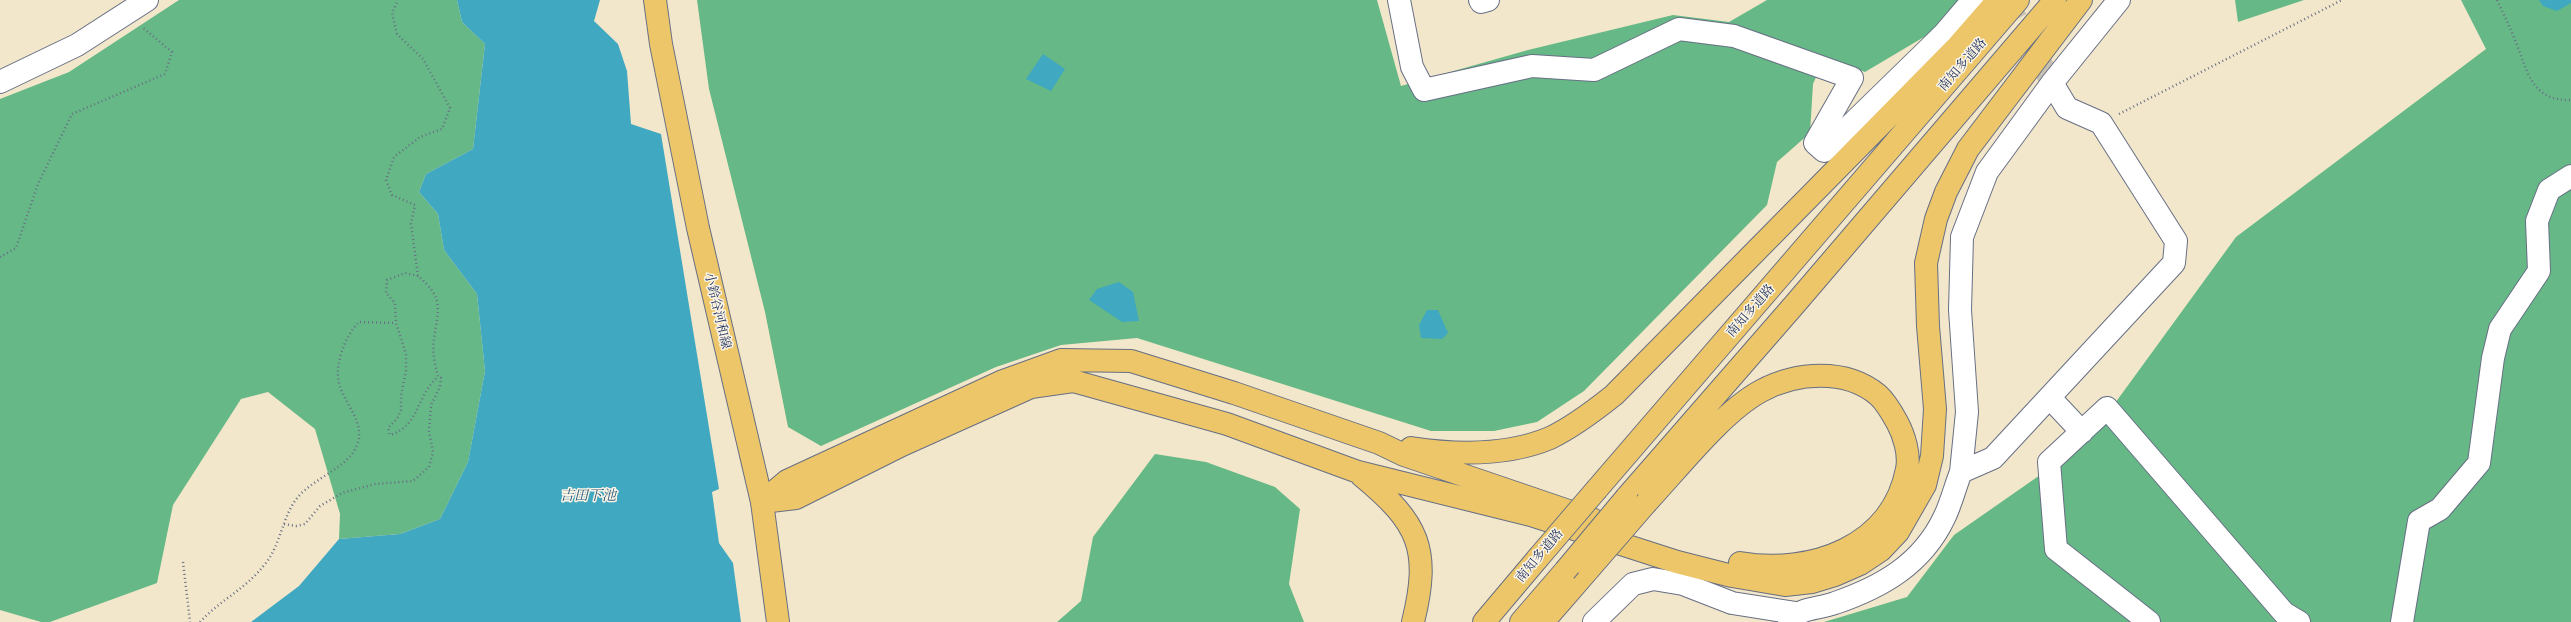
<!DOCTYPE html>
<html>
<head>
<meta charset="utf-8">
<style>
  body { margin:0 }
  canvas { display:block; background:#f3e7cb }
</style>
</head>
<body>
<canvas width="2571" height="622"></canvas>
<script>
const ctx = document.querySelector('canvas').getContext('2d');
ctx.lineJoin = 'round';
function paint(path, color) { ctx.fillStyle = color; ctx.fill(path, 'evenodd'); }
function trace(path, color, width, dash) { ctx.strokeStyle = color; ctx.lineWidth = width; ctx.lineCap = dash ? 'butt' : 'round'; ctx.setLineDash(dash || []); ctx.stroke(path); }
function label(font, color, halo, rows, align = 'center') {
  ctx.font = font + ' "IM FELL French Canon","Noto Serif JP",serif'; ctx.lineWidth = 3; ctx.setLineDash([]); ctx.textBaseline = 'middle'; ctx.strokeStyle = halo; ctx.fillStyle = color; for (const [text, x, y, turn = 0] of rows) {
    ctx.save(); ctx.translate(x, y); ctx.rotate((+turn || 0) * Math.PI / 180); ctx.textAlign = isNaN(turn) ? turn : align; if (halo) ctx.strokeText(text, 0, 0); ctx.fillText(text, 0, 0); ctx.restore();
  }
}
const forest = new Path2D(`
  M 179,0 L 457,0 L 462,22 L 485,44 L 473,149 L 426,174 L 419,192 L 438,214 L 444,250 L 477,294 L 485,371 L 468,462 L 440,519 L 400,534 L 339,539 L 340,514 L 315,429 L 268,392 L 241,399 L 173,505 L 157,583 L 50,622 L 41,622 L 0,610 L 0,99 L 69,72 Z
  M 697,0 L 1377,0 L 1401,86 L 1528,50 L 1673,15 L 1729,22 L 1767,0 L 1961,0 L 1929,34 L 1865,72 L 1825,57 L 1813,84 L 1810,133 L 1777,162 L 1767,205 L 1584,391 L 1537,422 L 1494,431 L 1431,431 L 1137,338 L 1061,345 L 996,367 L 821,446 L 788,427 L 765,312 L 709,89 Z
  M 2235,0 L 2304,0 L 2238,22 Z
  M 2461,0 L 2571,0 L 2571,622 L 1824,622 L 1907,597 L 1954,535 L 2086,443 L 2236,237 L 2486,49 Z
  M 1155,454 L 1206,462 L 1275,487 L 1300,509 L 1289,584 L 1304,622 L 1057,622 L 1081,601 L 1093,537 Z`);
const water = new Path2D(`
  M 457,0 L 600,0 L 594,21 L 618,44 L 627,71 L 631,124 L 661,134 L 719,489 L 712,492 L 719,543 L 733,563 L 741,622 L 251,622 L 299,586 L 339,539 L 400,534 L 440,519 L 468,462 L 485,371 L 477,294 L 444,250 L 438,214 L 419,192 L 426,174 L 473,149 L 485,44 L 462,22 Z
  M 2539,0 L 2571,0 L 2571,3 L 2557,11 L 2543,6 Z
  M 1043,54 L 1065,69 L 1051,91 L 1026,79 Z
  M 1119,282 L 1133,292 L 1139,321 L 1122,322 L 1089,300 L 1097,289 Z
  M 1427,310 L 1438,310 L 1448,333 L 1442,339 L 1421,338 L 1419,325 Z`);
const minorTunnel = new Path2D(`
  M 2006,0 L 2052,83`);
const path = new Path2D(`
  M 2497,0 C 2504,15 2511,29 2517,45 C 2528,74 2533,101 2571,100
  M 2119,114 L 2342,0
  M 0,257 L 16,248 L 38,184 L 72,114 L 165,74 L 172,52 L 142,27
  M 418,276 L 405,273 L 387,280 L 386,293 L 395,303 L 396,323 L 406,354 L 406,371 L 401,396 L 401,410 L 397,419 L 388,428 L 390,435 C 420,426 416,395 438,377
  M 284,524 L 296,526 L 305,524 L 320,506 L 342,493 L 375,484 L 413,481 L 429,467 L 433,452 L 429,431 L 431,405 L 440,387 L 441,378 L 438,377 C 435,365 432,351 434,339 C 438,309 445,299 418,276 L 411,224 L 415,205 L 392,195 L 386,180 L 394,157 L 420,137 L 442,129 L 450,108 L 423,59 L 397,34 L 392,13 L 398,0
  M 183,562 L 190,622
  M 200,622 C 220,600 246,589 265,564 C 281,545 282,516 298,497 C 314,478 349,467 357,445 C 366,422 344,404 339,383 C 334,365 346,334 359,322 L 396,323`);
const minor = new Path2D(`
  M 1399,0 L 1412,67 L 1424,90 L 1532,66 L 1594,70 L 1679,29 L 1734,36 L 1852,78 L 1815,143 L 1824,151 L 1944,34 L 1973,0
  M 1480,0 L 1481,2 L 1488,0
  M 0,82 L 77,45 L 147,0
  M 2050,398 L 2082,432
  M 1961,472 L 1967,412 L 1960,310 L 1962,237 L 1987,172 L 2052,83 L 2119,0
  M 1594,622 L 1633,584 L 1653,579 L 1683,584 L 1732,603 L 1796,613
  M 1789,622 C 1802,606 1816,610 1835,603 C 1882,587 1922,564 1944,518 C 1951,504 1955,487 1961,472 L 1993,458 L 2174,263 L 2176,241 L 2101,123 L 2067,108 L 2052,83
  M 2149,622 L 2056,549 L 2049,462 L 2107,408 L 2284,613 L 2299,622
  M 2402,622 L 2419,521 L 2440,509 L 2479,463 L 2493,358 L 2500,329 L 2539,271 L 2537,221 L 2549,190 L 2571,176`);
const major = new Path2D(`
  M 655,0 L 661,44 L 698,228 L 762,502 L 778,622`);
const highway = new Path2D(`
  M 1411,448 C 1457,455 1507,456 1550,438 C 1573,427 1594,411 1614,395 L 1957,47 L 1998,0
  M 1362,476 C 1419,523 1431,549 1413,622
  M 1597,489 L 2018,0
  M 1626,498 L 1795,304 L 2055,0
  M 762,502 L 796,498 L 902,445 L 1031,387 L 1073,381 L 1227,424 L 1358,472 L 1531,515 L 1677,562 L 1732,576 L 1785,585 L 1812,582 L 1835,575 L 1860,564 L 1881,550 L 1898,532 L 1925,485 L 1932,456 L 1935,409 L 1928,326 L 1926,263 L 1936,219 L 1946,192 L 1968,149 L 2081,0
  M 762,502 L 787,481 L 1003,381 L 1061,360 L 1131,361 L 1234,393 L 1379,443 L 1404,455 L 1592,519
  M 1647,502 C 1678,469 1722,412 1761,391 C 1796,372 1846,368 1878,395 C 1886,402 1892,413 1897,422 C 1904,435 1910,454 1907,469 C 1892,547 1811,575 1740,563
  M 1484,622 L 1538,558
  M 1521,622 L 1565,571
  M 1543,622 L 1589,569`);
const highwayBridge = new Path2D(`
  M 1538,558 L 1597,489
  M 1589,569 L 1647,502
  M 1565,571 L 1626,498`);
const streetNames = [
  ["南知多道路",1963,65,-49],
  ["小鈴谷河和線",717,311,77],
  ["南知多道路",1751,311,-49],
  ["南知多道路",1540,556,-50]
];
const waterNames = [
  ["吉田下池",588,497]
];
paint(forest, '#66b986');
paint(water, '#40a8c0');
trace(minorTunnel, '#c8c2b5', 22, [22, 11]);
trace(minor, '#676f84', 24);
trace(major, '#676f84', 24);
trace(highway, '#676f84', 24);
trace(path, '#676f84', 2.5, [1, 3]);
trace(minor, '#fff', 22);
trace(major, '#ecc669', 22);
trace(highway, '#ecc669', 22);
trace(highwayBridge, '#676f84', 24, []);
trace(highwayBridge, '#ecc669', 22);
label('13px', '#1b2f5e', '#fcf5e5', streetNames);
label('italic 14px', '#285980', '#fcf5e5', waterNames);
</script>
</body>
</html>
